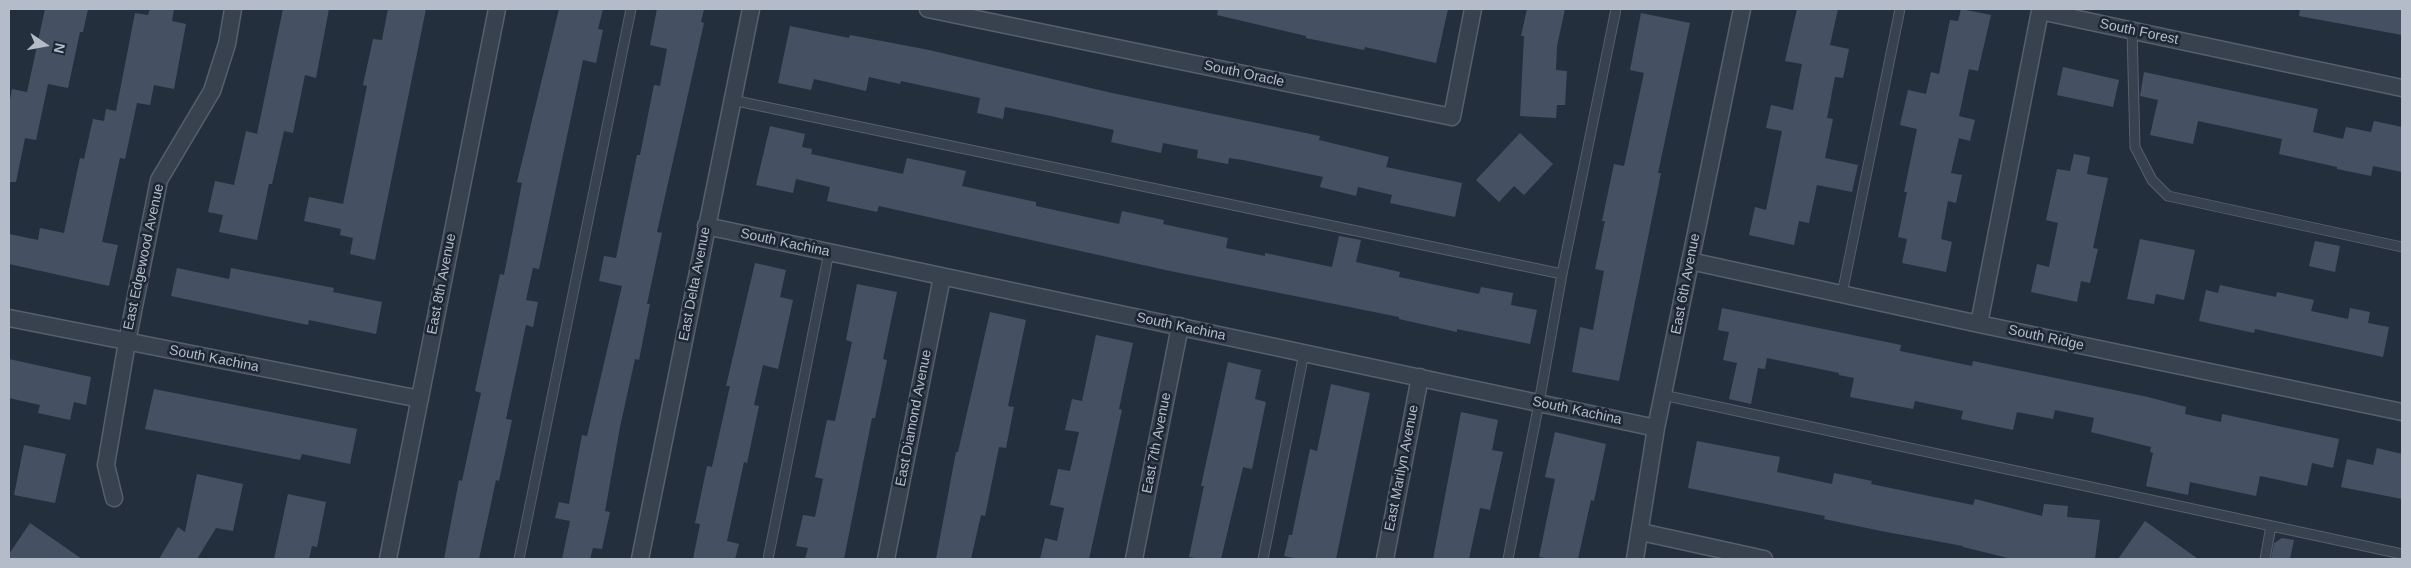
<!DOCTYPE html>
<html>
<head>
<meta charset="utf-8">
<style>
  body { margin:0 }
  #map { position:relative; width:2411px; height:568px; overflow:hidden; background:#242f3e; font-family:Helvetica,sans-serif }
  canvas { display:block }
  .frame { position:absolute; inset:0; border:10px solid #b4bcc9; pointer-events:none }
  .north { position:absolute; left:20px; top:20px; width:50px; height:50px; -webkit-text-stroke:4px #1d2633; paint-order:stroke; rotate:102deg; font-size:14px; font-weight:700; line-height:20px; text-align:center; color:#b4bcc9 }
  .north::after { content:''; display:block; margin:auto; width:18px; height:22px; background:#b4bcc9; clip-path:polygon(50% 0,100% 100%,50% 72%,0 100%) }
</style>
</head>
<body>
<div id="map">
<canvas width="2411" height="568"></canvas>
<div class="frame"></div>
<div class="north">N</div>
</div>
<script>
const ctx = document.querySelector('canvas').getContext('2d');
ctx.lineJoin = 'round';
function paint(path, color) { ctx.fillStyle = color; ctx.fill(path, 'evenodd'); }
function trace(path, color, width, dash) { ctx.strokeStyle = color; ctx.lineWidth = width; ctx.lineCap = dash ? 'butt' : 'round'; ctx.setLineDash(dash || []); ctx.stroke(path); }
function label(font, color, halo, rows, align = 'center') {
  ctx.font = font + ' Helvetica,sans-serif'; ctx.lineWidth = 5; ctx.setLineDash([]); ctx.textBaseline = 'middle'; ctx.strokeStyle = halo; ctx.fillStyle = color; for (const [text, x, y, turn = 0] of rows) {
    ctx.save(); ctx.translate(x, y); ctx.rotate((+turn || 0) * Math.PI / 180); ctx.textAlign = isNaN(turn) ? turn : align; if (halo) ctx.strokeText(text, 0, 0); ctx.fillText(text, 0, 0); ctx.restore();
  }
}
const building = new Path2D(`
  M 45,9 L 88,9 L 83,32 L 80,32 L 68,88 L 48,84 L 36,140 L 25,138 L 16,182 L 9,182 L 9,106 L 12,89 L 27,92 Z
  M 150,9 L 174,9 L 172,21 L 186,24 L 174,89 L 154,85 L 150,105 L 137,103 L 125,159 L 120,158 L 102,242 L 118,245 L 109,286 L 9,264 L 9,234 L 38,240 L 40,228 L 64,233 L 80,158 L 84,159 L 93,119 L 104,121 L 106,109 L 116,111 L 135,13 L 148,15 Z
  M 283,9 L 329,9 L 316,78 L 305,75 L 293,133 L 284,131 L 272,184 L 269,184 L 257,240 L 219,232 L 223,215 L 208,212 L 215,181 L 234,185 L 246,131 L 257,134 Z
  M 388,9 L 426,9 L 375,260 L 350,254 L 353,238 L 340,235 L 341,229 L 304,221 L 309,197 L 343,204 L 367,86 L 363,85 L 373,39 L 382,40 Z
  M 559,9 L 603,9 L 598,29 L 603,30 L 596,63 L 583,60 L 539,269 L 533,268 L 526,300 L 538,302 L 533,327 L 526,325 L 506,419 L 512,420 L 499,481 L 496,480 L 479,559 L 444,559 L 459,480 L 462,481 L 481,393 L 475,391 L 500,274 L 504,275 L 522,183 L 517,182 Z
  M 657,9 L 704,9 L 701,22 L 704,23 L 657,232 L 662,233 L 647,304 L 650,304 L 639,360 L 635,359 L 620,427 L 605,511 L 610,512 L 602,549 L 593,548 L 590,559 L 562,559 L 570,521 L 555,518 L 559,502 L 569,504 L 582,435 L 587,436 L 622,286 L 599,281 L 604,256 L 616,258 L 637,155 L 640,155 L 654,85 L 660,86 L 667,49 L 650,45 Z
  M 1218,9 L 1448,9 L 1436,63 L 1365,47 L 1364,50 L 1306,38 L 1306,36 L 1217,15 Z
  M 1527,9 L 1565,9 L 1557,46 L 1556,70 L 1567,71 L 1565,105 L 1557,105 L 1556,118 L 1520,116 L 1524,36 L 1521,36 Z
  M 1797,9 L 1838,9 L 1830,45 L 1849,49 L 1843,78 L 1835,77 L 1827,118 L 1833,119 L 1825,158 L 1858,165 L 1852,192 L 1817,185 L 1809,223 L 1799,221 L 1794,245 L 1749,235 L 1755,207 L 1766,210 L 1782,131 L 1766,128 L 1771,105 L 1793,110 L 1802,64 L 1785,61 Z
  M 1961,9 L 1991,15 L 1978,71 L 1969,69 L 1959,116 L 1975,120 L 1970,141 L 1959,138 L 1951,173 L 1962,175 L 1956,203 L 1948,201 L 1941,239 L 1952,242 L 1946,272 L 1902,263 L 1907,239 L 1898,237 L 1907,192 L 1904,192 L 1917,129 L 1900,125 L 1908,90 L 1926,94 L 1931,72 L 1939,74 L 1950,20 L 1958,21 Z
  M 2300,9 L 2402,9 L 2402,35 L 2299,16 Z
  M 1641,13 L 1690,23 L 1658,173 L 1661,173 L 1619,381 L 1572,372 L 1580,327 L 1593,330 L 1604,271 L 1595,269 L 1605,221 L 1602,221 L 1614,164 L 1624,166 L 1644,73 L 1630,70 Z
  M 790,26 L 849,38 L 850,35 L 929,50 L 1112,93 L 1320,136 L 1319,140 L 1389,157 L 1386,167 L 1462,183 L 1455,217 L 1390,203 L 1392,195 L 1358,187 L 1356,196 L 1320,187 L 1323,177 L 1243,160 L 1229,158 L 1228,164 L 1197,158 L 1198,150 L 1163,143 L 1161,153 L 1111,142 L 1114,130 L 1046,115 L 1005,107 L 1003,119 L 977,113 L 980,98 L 901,81 L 900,84 L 869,77 L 866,91 L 814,79 L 811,90 L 778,83 Z
  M 2063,67 L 2119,80 L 2113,107 L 2057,95 Z
  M 2144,72 L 2318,109 L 2313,132 L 2343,139 L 2346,127 L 2371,132 L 2374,121 L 2402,127 L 2402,172 L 2373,166 L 2371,176 L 2337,169 L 2337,167 L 2279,154 L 2282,139 L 2198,121 L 2193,144 L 2150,135 L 2158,100 L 2140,96 Z
  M 770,126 L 805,134 L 802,147 L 812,149 L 811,154 L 903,174 L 907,158 L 966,171 L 962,186 L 1036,202 L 1036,206 L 1119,224 L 1122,211 L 1164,220 L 1163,224 L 1228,238 L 1226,248 L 1265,256 L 1265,253 L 1332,267 L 1339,236 L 1361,240 L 1356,262 L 1400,272 L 1399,277 L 1479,294 L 1481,287 L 1513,293 L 1511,305 L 1537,310 L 1530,344 L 1457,329 L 1457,332 L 1399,319 L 1399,317 L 1170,271 L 879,206 L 877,212 L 827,201 L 830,187 L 796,179 L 793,193 L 756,185 Z
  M 1520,133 L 1553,164 L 1524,195 L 1514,186 L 1499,202 L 1476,180 Z
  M 2074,154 L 2090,157 L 2087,174 L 2108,178 L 2093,248 L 2098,249 L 2090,283 L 2081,281 L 2077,302 L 2031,292 L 2037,264 L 2049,267 L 2058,223 L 2046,220 L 2057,169 L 2070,171 Z
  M 2140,239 L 2195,250 L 2184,300 L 2156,294 L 2154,304 L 2127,299 Z
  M 2315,241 L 2340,246 L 2335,272 L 2309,266 Z
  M 755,263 L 786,270 L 780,297 L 793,300 L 778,369 L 763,365 L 754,405 L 759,406 L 747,463 L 744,462 L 727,541 L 739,544 L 735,559 L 693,559 L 700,524 L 695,523 L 707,466 L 712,467 L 730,386 L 726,386 Z
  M 177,268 L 229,279 L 231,268 L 334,288 L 333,292 L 382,302 L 376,334 L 309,320 L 308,325 L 171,296 Z
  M 857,284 L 897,292 L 883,359 L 887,360 L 875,418 L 872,418 L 844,559 L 805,559 L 808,548 L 796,546 L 803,515 L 815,517 L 823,479 L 815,477 L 827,420 L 835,421 L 852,342 L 846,340 Z
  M 2220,285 L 2276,297 L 2277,292 L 2314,300 L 2311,311 L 2348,319 L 2350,308 L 2370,312 L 2368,323 L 2389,327 L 2383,357 L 2255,329 L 2254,333 L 2199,321 L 2206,290 L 2218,293 Z
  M 1722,308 L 1901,345 L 1900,351 L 1972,366 L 1973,361 L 2148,397 L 2186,407 L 2185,414 L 2221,422 L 2222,414 L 2339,439 L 2333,468 L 2312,463 L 2307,486 L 2260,476 L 2256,496 L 2190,482 L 2188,495 L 2146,486 L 2153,453 L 2150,452 L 2151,447 L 2091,432 L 2094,418 L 2055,410 L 2053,419 L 2017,412 L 2013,430 L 1961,419 L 1963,411 L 1915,401 L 1913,409 L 1850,397 L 1854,378 L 1839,375 L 1839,373 L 1767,358 L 1765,369 L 1758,368 L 1751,404 L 1729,399 L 1737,363 L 1723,360 L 1729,332 L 1718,330 Z
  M 990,312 L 1026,320 L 1008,406 L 1014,407 L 1006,448 L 999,447 L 985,516 L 981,515 L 971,559 L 936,559 L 956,452 L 958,452 Z
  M 1096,335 L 1133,343 L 1119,409 L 1122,410 L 1089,559 L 1040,559 L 1045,538 L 1057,541 L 1064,508 L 1050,505 L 1058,469 L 1070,471 L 1079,432 L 1065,430 L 1072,399 L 1082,401 Z
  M 9,359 L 91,377 L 86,405 L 74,402 L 70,420 L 38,413 L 40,405 L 9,398 Z
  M 1228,362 L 1261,370 L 1255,399 L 1266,402 L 1252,469 L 1243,467 L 1221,559 L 1200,559 L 1189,557 L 1204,486 L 1201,486 Z
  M 1331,384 L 1370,393 L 1336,559 L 1298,559 L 1284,556 L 1289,535 L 1292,535 L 1310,449 L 1317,451 Z
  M 154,389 L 357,429 L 350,464 L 302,454 L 300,460 L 145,429 Z
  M 1461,412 L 1498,420 L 1492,450 L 1503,452 L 1490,510 L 1480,508 L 1469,559 L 1433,559 Z
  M 1555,432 L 1606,444 L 1594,501 L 1591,500 L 1578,559 L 1550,559 L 1539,557 L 1555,479 L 1545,477 Z
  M 1697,441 L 1780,457 L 1777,472 L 1832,484 L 1834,473 L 1872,481 L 1871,484 L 1973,505 L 1975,499 L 2042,516 L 2044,504 L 2068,506 L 2067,517 L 2100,520 L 2095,559 L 2012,559 L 1963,547 L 1963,546 L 1881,531 L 1824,519 L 1825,516 L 1688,488 Z
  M 24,445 L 66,454 L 55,503 L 14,495 Z
  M 2377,448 L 2402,454 L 2402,499 L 2341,487 L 2347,459 L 2373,465 Z
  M 197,474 L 243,484 L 233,531 L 216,528 L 197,559 L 159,559 L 178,527 L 185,532 Z
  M 288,494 L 326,502 L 317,547 L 312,546 L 309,559 L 274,559 Z
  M 2145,521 L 2198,559 L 2118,559 Z
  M 30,523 L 82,559 L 9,559 L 9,554 Z
  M 2282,538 L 2294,540 L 2290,559 L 2271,559 L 2274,543 Z`);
const service = new Path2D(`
  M 2132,30 L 2135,147 L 2152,180 L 2168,196 L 2402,247
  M 732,100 L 1562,274
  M 1842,294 L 1900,9
  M 1663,395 L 2402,554
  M 519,559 L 631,9
  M 768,559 L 829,252
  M 1263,559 L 1304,353
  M 1508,559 L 1539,403 L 1562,274 L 1616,9
  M 2265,559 L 2271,526`);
const minor = new Path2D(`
  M 928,9 L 1452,117 L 1473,9
  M 706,226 L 1656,428
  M 1690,261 L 1979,324 L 2402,412
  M 9,318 L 420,399
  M 1979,324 L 2040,11 L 2402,88
  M 114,498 L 106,465 L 127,342 L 159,180 L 212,91 L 227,44 L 233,9
  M 1641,532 L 1764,559
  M 388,559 L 497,9
  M 640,559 L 751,9
  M 886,559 L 942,277
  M 1134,559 L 1180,326
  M 1385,559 L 1420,377
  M 1635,559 L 1656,428 L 1742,9`);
const streetNames = [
  ["South Forest",2139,32,12],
  ["South Oracle",1244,74,12],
  ["South Kachina",785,243,12],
  ["East Edgewood Avenue",144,257,-78],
  ["East 8th Avenue",442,284,-79],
  ["East Delta Avenue",695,284,-79],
  ["East 6th Avenue",1686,284,-79],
  ["South Kachina",1181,327,12],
  ["South Ridge",2046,338,12],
  ["South Kachina",214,359,11],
  ["South Kachina",1577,411,12],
  ["East Diamond Avenue",914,418,-79],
  ["East 7th Avenue",1157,443,-79],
  ["East Marilyn Avenue",1402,468,-79]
];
paint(building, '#455162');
trace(service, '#565f6c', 11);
trace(minor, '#565f6c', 19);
trace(service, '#38414e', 9);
trace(minor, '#38414e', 16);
label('14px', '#b4bcc9', '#1d2633', streetNames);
</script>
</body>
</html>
